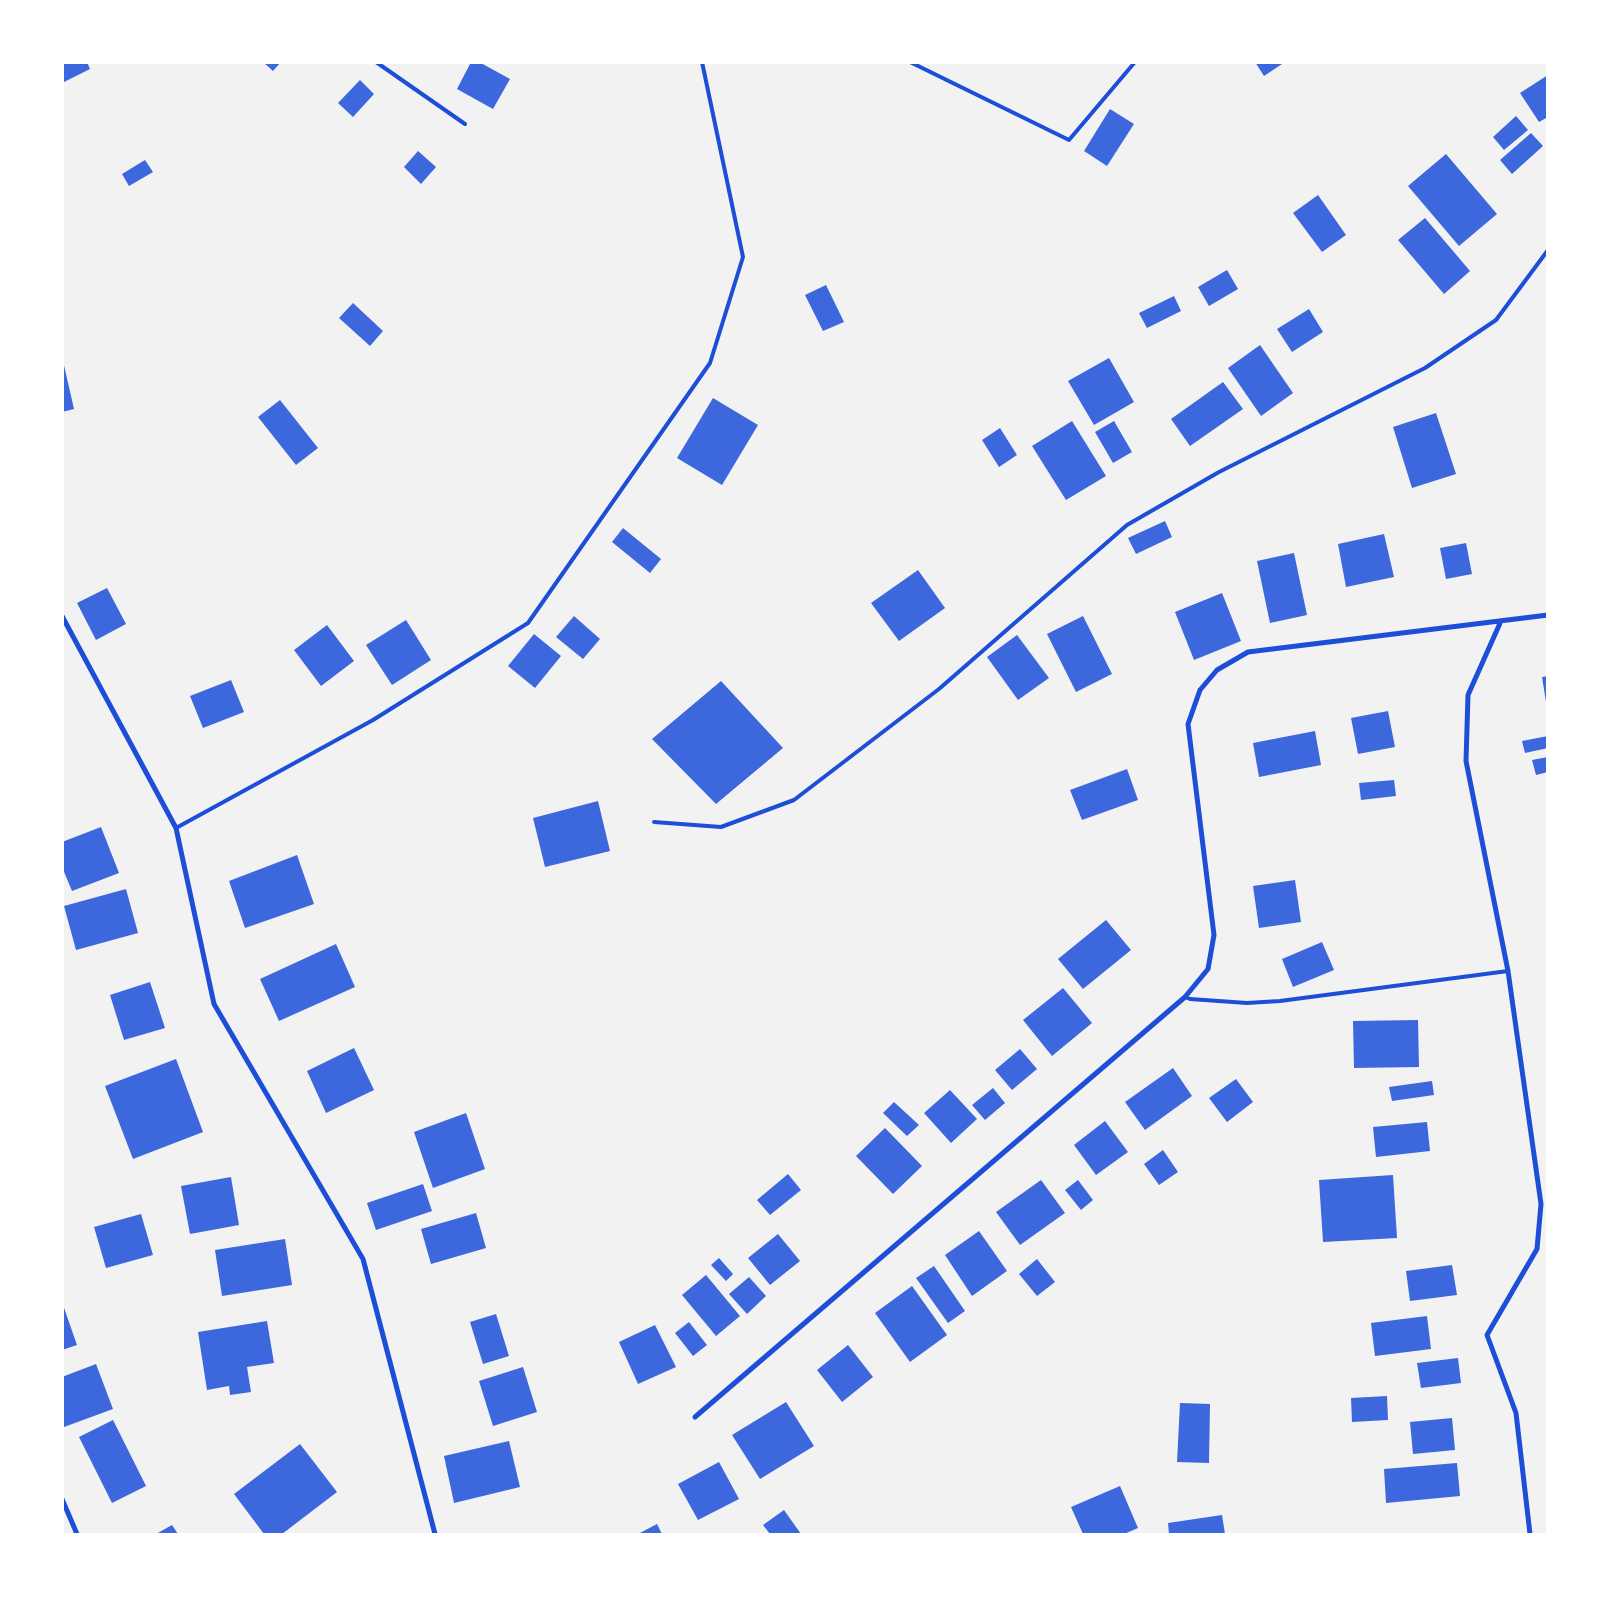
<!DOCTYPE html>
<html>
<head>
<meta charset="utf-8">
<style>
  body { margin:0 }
  #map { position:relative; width:1610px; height:1597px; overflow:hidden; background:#f2f2f2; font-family:"Source Sans 3",sans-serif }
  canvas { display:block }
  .frame { position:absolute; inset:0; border:64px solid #fff; pointer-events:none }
</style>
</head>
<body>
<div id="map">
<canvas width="1610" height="1597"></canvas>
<div class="frame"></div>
</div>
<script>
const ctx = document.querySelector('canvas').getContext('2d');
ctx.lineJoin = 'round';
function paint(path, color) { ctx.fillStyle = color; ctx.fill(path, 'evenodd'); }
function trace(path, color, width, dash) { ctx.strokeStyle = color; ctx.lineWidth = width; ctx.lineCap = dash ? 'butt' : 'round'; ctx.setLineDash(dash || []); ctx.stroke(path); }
const building = new Path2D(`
  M 62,62 L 87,62 L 90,69 L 62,83 Z
  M 263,62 L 281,62 L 273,71 Z
  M 471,62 L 479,62 L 510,79 L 493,109 L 457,89 Z
  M 1255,62 L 1285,62 L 1264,76 Z
  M 1548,75 L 1548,117 L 1539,122 L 1520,93 Z
  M 360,80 L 374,94 L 353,117 L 338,103 Z
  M 1110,109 L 1134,124 L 1107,166 L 1084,151 Z
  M 1516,116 L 1528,130 L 1504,150 L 1493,137 Z
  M 1531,133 L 1543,146 L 1512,174 L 1500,160 Z
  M 418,151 L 436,167 L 421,184 L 404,167 Z
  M 1446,154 L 1497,214 L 1459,246 L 1408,186 Z
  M 145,160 L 153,172 L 129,186 L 122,174 Z
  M 1318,195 L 1346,235 L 1322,252 L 1293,213 Z
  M 1425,218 L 1470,271 L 1444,294 L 1398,240 Z
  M 1227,270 L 1238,289 L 1209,306 L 1198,287 Z
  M 826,285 L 844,322 L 823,331 L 805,295 Z
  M 1174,296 L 1181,311 L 1147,328 L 1139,313 Z
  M 353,303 L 383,331 L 370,346 L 339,318 Z
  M 1309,309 L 1323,332 L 1292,352 L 1277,329 Z
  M 1260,345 L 1293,393 L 1261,416 L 1228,368 Z
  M 1109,358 L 1134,402 L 1094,425 L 1068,381 Z
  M 63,361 L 74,409 L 62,412 L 62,362 Z
  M 1223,382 L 1243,409 L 1190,446 L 1171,419 Z
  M 713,398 L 758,425 L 722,485 L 677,458 Z
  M 280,400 L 318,448 L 296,465 L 258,417 Z
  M 1436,413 L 1456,474 L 1412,488 L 1393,427 Z
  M 1072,421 L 1106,476 L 1066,500 L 1032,446 Z
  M 1114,421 L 1132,452 L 1113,463 L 1095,432 Z
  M 1000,428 L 1017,455 L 999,467 L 982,440 Z
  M 1165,521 L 1172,537 L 1136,554 L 1128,538 Z
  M 623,528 L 661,559 L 650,573 L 612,542 Z
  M 1384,534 L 1394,577 L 1346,587 L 1338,544 Z
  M 1466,543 L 1472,574 L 1446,579 L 1440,548 Z
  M 1294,553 L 1307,615 L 1270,623 L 1257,561 Z
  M 918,570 L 945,608 L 899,641 L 871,603 Z
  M 107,588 L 126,624 L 96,640 L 77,603 Z
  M 1222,593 L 1241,641 L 1194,660 L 1175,612 Z
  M 574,616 L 600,639 L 583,659 L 556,637 Z
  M 1083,616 L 1112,674 L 1076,692 L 1047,634 Z
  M 406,620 L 431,660 L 392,685 L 366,645 Z
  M 327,625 L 354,661 L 321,686 L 294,650 Z
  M 534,634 L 561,656 L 535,688 L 508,666 Z
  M 1017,635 L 1049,678 L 1018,700 L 987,657 Z
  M 1548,676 L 1548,702 L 1546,702 L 1542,677 Z
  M 231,680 L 244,712 L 203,728 L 190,696 Z
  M 721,681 L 783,748 L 716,804 L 652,739 Z
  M 1388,711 L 1395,747 L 1358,754 L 1351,718 Z
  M 1315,731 L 1321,765 L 1259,777 L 1253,743 Z
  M 1548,736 L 1548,748 L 1525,753 L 1522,741 Z
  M 1548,757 L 1548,772 L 1536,775 L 1532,760 Z
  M 1127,769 L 1138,800 L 1082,820 L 1070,790 Z
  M 1394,780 L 1396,796 L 1361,800 L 1359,783 Z
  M 598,801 L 610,851 L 545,867 L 533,818 Z
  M 101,827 L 119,873 L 72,891 L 62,867 L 62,842 Z
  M 297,855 L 314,904 L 245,928 L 229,881 Z
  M 1295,880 L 1301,922 L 1259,928 L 1253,886 Z
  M 126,889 L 138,933 L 76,950 L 64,906 Z
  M 1106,920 L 1131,950 L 1083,989 L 1058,959 Z
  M 1322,942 L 1334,970 L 1293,987 L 1282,959 Z
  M 336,944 L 355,987 L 279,1021 L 260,979 Z
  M 150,982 L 165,1028 L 124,1040 L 110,995 Z
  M 1063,988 L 1092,1023 L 1052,1056 L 1023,1020 Z
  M 1418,1020 L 1419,1067 L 1354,1068 L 1353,1021 Z
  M 354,1048 L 374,1090 L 326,1113 L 307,1071 Z
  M 1020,1049 L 1037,1069 L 1012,1090 L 995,1070 Z
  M 176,1059 L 203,1132 L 133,1159 L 105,1086 Z
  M 1173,1068 L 1192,1096 L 1145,1130 L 1125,1102 Z
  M 1236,1079 L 1253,1102 L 1227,1122 L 1209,1098 Z
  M 1432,1081 L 1434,1095 L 1392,1101 L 1389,1087 Z
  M 993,1088 L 1005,1103 L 985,1120 L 972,1105 Z
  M 950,1090 L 977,1119 L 951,1143 L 924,1113 Z
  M 894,1102 L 919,1125 L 907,1136 L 883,1113 Z
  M 466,1113 L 485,1169 L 433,1188 L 414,1132 Z
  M 1105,1121 L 1128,1152 L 1096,1175 L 1074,1145 Z
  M 1427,1122 L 1430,1151 L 1376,1157 L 1373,1127 Z
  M 885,1128 L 922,1166 L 893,1194 L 856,1156 Z
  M 1163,1150 L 1178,1172 L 1159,1185 L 1144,1164 Z
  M 788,1174 L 801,1190 L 770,1215 L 757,1200 Z
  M 1393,1175 L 1397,1238 L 1323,1242 L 1319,1180 Z
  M 231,1177 L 239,1225 L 190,1234 L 181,1186 Z
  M 1041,1180 L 1065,1213 L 1020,1245 L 996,1212 Z
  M 1078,1180 L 1093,1200 L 1081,1210 L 1065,1190 Z
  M 423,1184 L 432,1211 L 376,1230 L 367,1203 Z
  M 476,1213 L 486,1248 L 431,1264 L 421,1229 Z
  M 141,1214 L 153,1255 L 106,1268 L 94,1227 Z
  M 979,1231 L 1007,1271 L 972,1296 L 945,1255 Z
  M 778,1234 L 800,1261 L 770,1285 L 748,1258 Z
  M 285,1239 L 292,1285 L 222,1296 L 215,1250 Z
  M 719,1258 L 733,1274 L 726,1281 L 711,1265 Z
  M 1037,1259 L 1055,1282 L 1037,1296 L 1019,1274 Z
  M 1452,1265 L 1457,1295 L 1410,1301 L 1406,1271 Z
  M 934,1266 L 965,1311 L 948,1323 L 916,1278 Z
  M 706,1275 L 740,1316 L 716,1336 L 682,1295 Z
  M 749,1277 L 766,1296 L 747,1314 L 729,1294 Z
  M 912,1286 L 947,1335 L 910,1362 L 875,1313 Z
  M 62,1302 L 77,1345 L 62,1350 Z
  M 496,1314 L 509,1356 L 483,1364 L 470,1322 Z
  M 1427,1316 L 1431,1349 L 1375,1356 L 1371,1323 Z
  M 267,1321 L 274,1363 L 247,1367 L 251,1392 L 230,1395 L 229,1386 L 207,1390 L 198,1332 Z
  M 689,1322 L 707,1345 L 693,1356 L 675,1333 Z
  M 655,1325 L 676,1367 L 638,1384 L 619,1342 Z
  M 848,1345 L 873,1377 L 842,1402 L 817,1370 Z
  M 1458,1358 L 1461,1383 L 1421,1388 L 1417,1363 Z
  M 96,1364 L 113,1409 L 64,1427 L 62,1423 L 62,1377 Z
  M 523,1367 L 537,1412 L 493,1426 L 479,1381 Z
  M 1387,1396 L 1388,1420 L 1352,1422 L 1351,1398 Z
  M 786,1402 L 814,1446 L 760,1479 L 732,1435 Z
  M 1180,1403 L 1210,1404 L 1209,1463 L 1177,1462 Z
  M 1452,1418 L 1455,1450 L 1413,1454 L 1410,1422 Z
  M 113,1420 L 146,1486 L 112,1503 L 79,1437 Z
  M 509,1441 L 520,1487 L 454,1503 L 444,1456 Z
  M 300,1444 L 337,1492 L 282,1534 L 264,1534 L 234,1494 Z
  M 719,1462 L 739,1499 L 698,1520 L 678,1484 Z
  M 1457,1463 L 1460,1496 L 1386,1503 L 1384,1469 Z
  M 1120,1486 L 1138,1528 L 1124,1534 L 1083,1534 L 1071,1507 Z
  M 784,1510 L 801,1534 L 770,1534 L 763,1525 Z
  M 1222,1515 L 1225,1534 L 1169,1534 L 1168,1523 Z
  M 657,1524 L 662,1534 L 638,1534 Z
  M 172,1525 L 178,1534 L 156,1534 Z`);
const service = new Path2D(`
  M 376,62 L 465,124
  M 910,62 L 1069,140 L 1135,62
  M 654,822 L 721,827 L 794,800 L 939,689 L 1127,525 L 1219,472 L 1425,368 L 1496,320 L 1548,250
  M 176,828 L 373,720 L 528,623 L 710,363 L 743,257 L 702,62
  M 1185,997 L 1190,999 L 1247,1003 L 1280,1001 L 1508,971`);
const minor = new Path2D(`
  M 62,616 L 176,828 L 214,1004 L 363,1259 L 435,1534
  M 1501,621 L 1468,695 L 1466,761 L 1508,971 L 1541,1204 L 1537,1249 L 1487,1335 L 1516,1413 L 1530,1534
  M 695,1417 L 1185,997 L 1208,969 L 1214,935 L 1188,724 L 1200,690 L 1217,670 L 1248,652 L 1548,615
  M 62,1499 L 77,1534`);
paint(building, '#3d67dc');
trace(service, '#1d4ed8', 4);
trace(minor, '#1d4ed8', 5);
</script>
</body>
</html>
